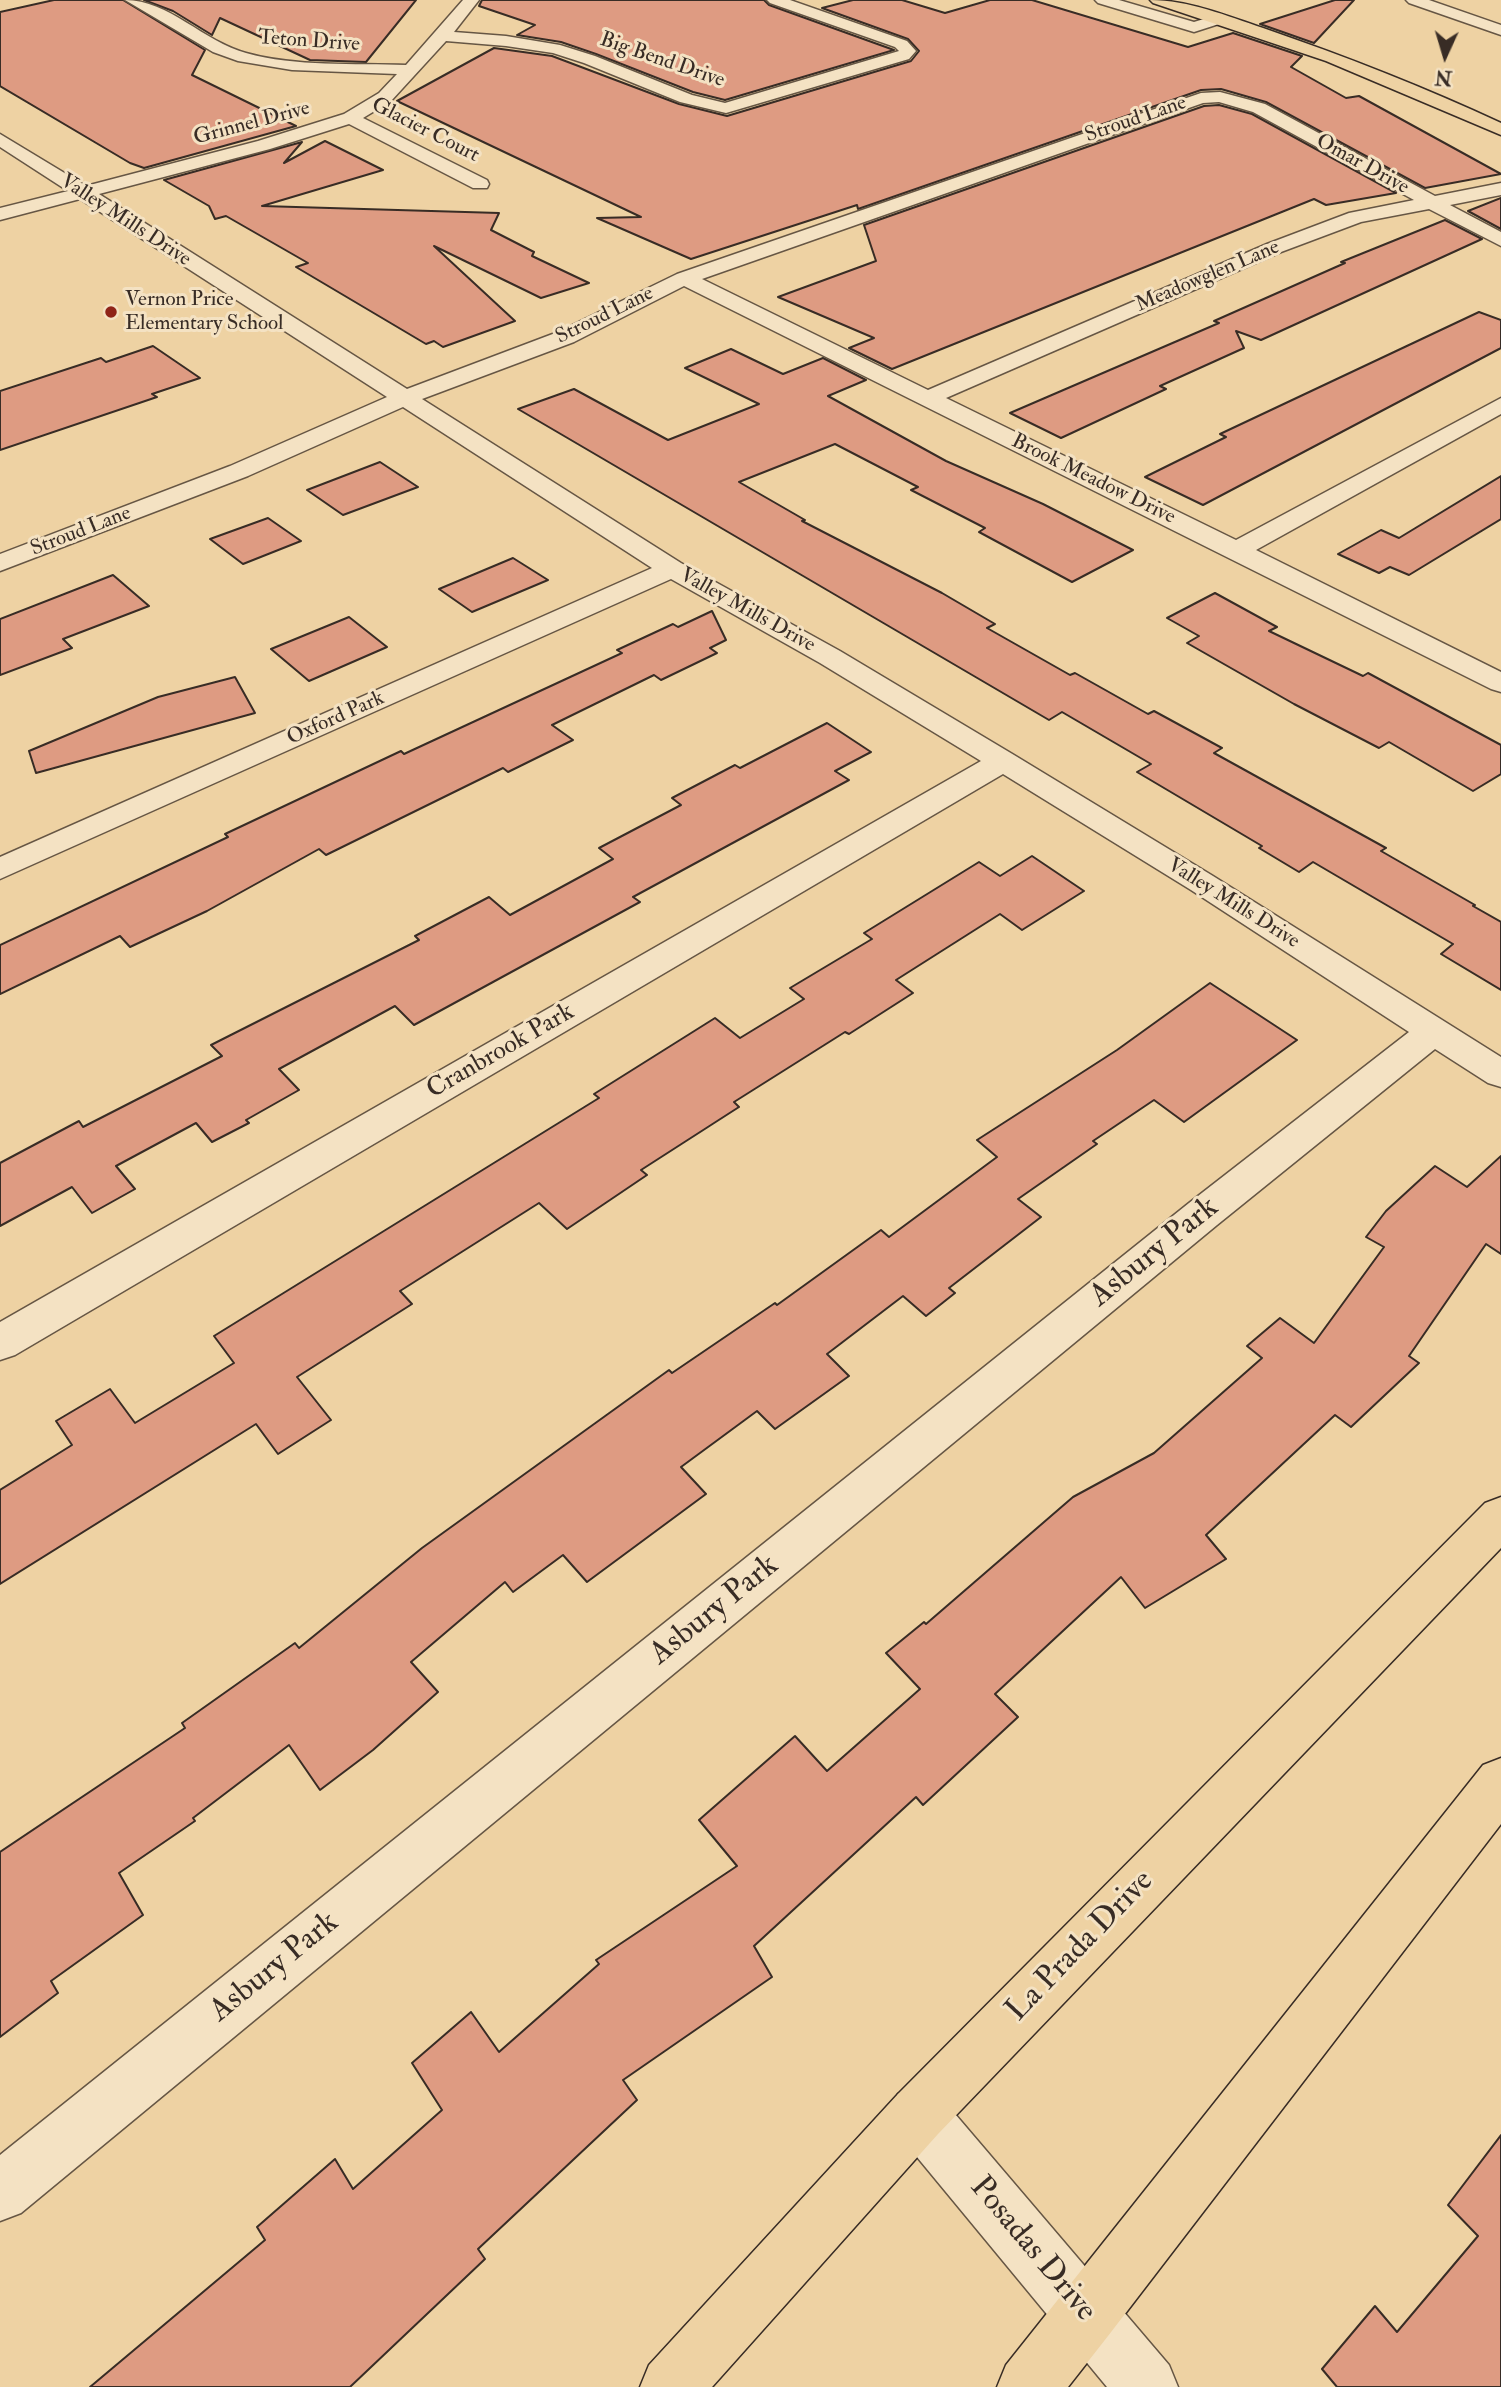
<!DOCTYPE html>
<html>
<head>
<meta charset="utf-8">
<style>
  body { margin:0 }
  #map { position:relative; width:1501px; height:2387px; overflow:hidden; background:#eed2a3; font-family:"IM FELL Double Pica",serif }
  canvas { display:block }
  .north { position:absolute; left:1410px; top:21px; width:70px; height:70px; -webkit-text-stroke:5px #f4e2c3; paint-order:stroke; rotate:184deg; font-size:19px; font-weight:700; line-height:28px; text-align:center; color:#382c25 }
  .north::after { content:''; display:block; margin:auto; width:24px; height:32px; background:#382c25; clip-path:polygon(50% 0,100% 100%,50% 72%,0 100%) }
</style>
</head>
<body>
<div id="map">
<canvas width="1501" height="2387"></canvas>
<div class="north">N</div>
</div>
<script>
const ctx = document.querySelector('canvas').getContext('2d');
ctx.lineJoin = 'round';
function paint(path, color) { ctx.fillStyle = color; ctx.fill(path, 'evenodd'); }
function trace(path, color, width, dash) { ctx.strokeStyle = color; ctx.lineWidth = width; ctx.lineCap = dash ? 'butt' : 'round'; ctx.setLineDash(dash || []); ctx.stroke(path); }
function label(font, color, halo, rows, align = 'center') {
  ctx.font = font + ' "IM FELL Double Pica",serif'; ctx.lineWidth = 6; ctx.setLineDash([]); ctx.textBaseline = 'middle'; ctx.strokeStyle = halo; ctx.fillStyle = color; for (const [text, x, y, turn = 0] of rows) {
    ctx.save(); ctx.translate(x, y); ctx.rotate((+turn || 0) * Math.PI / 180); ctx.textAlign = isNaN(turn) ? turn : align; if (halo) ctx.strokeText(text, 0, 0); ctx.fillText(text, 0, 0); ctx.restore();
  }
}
const building = new Path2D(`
  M 54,0 L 123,0 L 205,50 L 192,75 L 296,126 L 144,168 L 130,163 L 0,86 L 0,12 Z
  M 144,0 L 416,0 L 366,62 L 310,60 L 220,18 L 212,35 L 173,11 Z
  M 482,0 L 764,0 L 769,5 L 894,50 L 725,100 L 693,92 L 596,54 L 561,42 L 517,35 L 535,25 L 479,6 Z
  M 853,0 L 902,0 L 945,13 L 990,0 L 1032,0 L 1188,47 L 1233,33 L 1302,56 L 1291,67 L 1346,98 L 1359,96 L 1501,174 L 1425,188 L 1266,102 L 1221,89 L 1201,90 L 858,209 L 857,205 L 691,259 L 597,218 L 641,217 L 397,101 L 494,48 L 552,56 L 679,104 L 727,116 L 911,61 L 919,51 L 908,39 L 822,8 Z
  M 1335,0 L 1354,0 L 1314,43 L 1260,24 Z
  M 1219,105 L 1252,114 L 1396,193 L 1326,205 L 1314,199 L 892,369 L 849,348 L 874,338 L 778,297 L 876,261 L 864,225 L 1204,106 Z
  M 325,141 L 383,170 L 262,206 L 499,213 L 491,230 L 534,252 L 532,256 L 589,283 L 541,298 L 434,246 L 515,321 L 443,347 L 434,341 L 426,344 L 296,267 L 308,263 L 226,216 L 215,219 L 209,206 L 164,180 L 302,142 L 284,163 Z
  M 1501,198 L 1501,229 L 1468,211 Z
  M 1445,220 L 1482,239 L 1261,340 L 1236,331 L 1244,348 L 1160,386 L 1166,389 L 1061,438 L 1010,413 L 1219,323 L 1214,321 L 1345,263 L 1341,262 Z
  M 1479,312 L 1501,320 L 1501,348 L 1203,505 L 1145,477 L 1226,437 L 1220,434 Z
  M 153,346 L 200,378 L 152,394 L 157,397 L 0,450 L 0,391 L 101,358 L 106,362 Z
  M 731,349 L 783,374 L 823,358 L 866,380 L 828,396 L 946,461 L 1043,504 L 1133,550 L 1072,582 L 979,532 L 985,528 L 911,490 L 918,487 L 835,444 L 739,482 L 805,520 L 802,521 L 942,593 L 995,624 L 987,628 L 1070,675 L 1075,673 L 1148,714 L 1154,711 L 1222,748 L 1214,753 L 1386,848 L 1381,851 L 1475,905 L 1473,906 L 1501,922 L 1501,990 L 1441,954 L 1453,944 L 1313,862 L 1299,872 L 1259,848 L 1262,846 L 1137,772 L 1151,764 L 1062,712 L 1049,720 L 518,409 L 574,389 L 668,440 L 759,404 L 685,368 Z
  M 380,462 L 418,487 L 343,515 L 307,490 Z
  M 1501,476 L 1501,519 L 1409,575 L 1390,567 L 1379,573 L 1338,554 L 1381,530 L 1399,538 Z
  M 268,518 L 301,541 L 243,564 L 210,539 Z
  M 513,558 L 548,580 L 472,612 L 439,589 Z
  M 113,575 L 149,606 L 63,639 L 72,648 L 0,675 L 0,619 Z
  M 1215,593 L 1277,627 L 1269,631 L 1363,676 L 1368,673 L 1501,745 L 1501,774 L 1473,791 L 1389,742 L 1379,748 L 1294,704 L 1187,643 L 1199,636 L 1167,618 Z
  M 712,611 L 726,640 L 710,648 L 717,653 L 661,680 L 654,675 L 552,725 L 573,740 L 508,772 L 503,768 L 326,855 L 319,849 L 207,911 L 130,947 L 120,936 L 0,994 L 0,945 L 228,837 L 225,834 L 367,767 L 401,751 L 404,754 L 622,653 L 617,650 L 673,624 L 678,627 Z
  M 349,617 L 387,647 L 309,681 L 271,649 Z
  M 235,677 L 255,713 L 36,773 L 29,751 L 158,697 Z
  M 827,723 L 871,752 L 835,771 L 849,780 L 633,897 L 640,902 L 414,1025 L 395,1006 L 279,1069 L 299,1090 L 246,1120 L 249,1123 L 212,1142 L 196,1123 L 116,1166 L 135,1189 L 92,1213 L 72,1187 L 0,1226 L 0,1163 L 79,1121 L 83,1127 L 222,1056 L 211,1045 L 419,940 L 415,936 L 489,897 L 510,915 L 613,859 L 599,848 L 681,805 L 672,798 L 735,765 L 740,768 Z
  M 1032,856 L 1084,891 L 1022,930 L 1000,914 L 896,980 L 913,993 L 849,1034 L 845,1032 L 734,1102 L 739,1107 L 641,1170 L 647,1175 L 567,1229 L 539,1203 L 400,1291 L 412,1304 L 297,1377 L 331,1420 L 278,1454 L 256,1424 L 0,1584 L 0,1490 L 72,1445 L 56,1421 L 110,1389 L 135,1423 L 234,1363 L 214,1336 L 599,1098 L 594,1094 L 715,1018 L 740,1038 L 804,999 L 790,988 L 872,939 L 864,933 L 979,862 L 1000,876 Z
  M 1210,983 L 1297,1040 L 1184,1122 L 1154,1100 L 1093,1141 L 1097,1144 L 1018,1199 L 1041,1217 L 949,1288 L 955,1293 L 926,1316 L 903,1296 L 827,1354 L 849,1376 L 775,1429 L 757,1411 L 681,1467 L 706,1494 L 587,1582 L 563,1555 L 513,1592 L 505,1582 L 411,1662 L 438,1692 L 373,1750 L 320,1790 L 289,1745 L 193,1818 L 195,1821 L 119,1873 L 143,1915 L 51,1981 L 58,1993 L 0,2037 L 0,1852 L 185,1728 L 182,1723 L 295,1643 L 299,1648 L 422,1548 L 669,1370 L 672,1373 L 775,1303 L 777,1305 L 881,1230 L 889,1237 L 997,1157 L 977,1140 L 1117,1050 Z
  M 1501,1156 L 1501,1254 L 1486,1244 L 1409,1356 L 1419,1363 L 1351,1427 L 1335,1415 L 1206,1535 L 1226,1559 L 1145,1608 L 1121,1577 L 995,1694 L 1018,1717 L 923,1805 L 916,1797 L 754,1946 L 772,1977 L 623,2080 L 637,2100 L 478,2249 L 485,2259 L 350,2387 L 90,2387 L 265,2240 L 257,2227 L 335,2159 L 353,2189 L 442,2110 L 412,2063 L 471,2012 L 499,2052 L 599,1964 L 596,1960 L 737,1866 L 699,1820 L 795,1736 L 827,1771 L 920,1689 L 886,1653 L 924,1622 L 926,1624 L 1073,1497 L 1154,1453 L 1262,1358 L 1247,1346 L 1280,1318 L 1314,1343 L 1384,1247 L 1366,1237 L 1386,1211 L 1435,1166 L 1467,1187 Z
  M 1501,2135 L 1501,2387 L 1337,2387 L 1322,2369 L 1375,2306 L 1397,2332 L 1478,2236 L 1448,2205 Z`);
const minor = new Path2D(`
  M 125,0 C 169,0 204,42 246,53 C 296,67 354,63 406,65 L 463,0 L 479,0 L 454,32 L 506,36 L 560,45 L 595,56 L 692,95 L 725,103 L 899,51 L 895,47 L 770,3 L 767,0 L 790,0 L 907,41 L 916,51 L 909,59 L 726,113 L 680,102 L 584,63 L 553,53 L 506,46 L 446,41 L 391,101 L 363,118 L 487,180 L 489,184 L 487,188 L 473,188 L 349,124 L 270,149 L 99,194 L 407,389 L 558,332 L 677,274 L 1201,93 L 1220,92 L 1265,104 L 1435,196 L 1501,183 L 1501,195 L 1450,205 L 1501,232 L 1501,246 L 1429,209 L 1361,222 L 1281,252 L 946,398 L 1236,540 L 1501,398 L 1501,414 L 1256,550 L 1501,672 L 1501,692 L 1491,689 L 684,286 L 574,342 L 422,399 L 681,563 L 840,651 L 1014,755 L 1213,876 L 1501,1057 L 1501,1087 L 1488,1083 L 1435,1049 L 1217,1225 L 21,2213 L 0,2221 L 0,2155 L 1189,1203 L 1409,1032 L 1191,890 L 1003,774 L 15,1355 L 0,1360 L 0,1322 L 981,761 L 820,663 L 671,579 L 0,879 L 0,857 L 652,568 L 403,407 L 248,476 L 0,571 L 0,554 L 230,466 L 387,397 L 80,199 L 0,220 L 0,208 L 68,191 L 0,147 L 0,134 L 86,186 L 258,141 L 344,114 L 379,93 L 397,74 L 292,70 L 238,61 L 213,52 ZM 1219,102 L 1253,112 L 1414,200 L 1349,213 L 1267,244 L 928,390 L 702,279 L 1203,103 Z
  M 1095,0 L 1119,0 L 1194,22 L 1220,14 L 1228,19 L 1225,22 L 1194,32 L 1098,3 Z
  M 1406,0 L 1429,0 L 1501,25 L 1501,35 L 1409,3 Z
  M 918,2086 L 938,2094 L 1169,2365 L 1178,2387 L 1107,2387 L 898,2134 L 890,2114 L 898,2094 Z`);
const major = new Path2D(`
  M 1150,0 C 1189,0 1227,16 1263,28 C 1344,56 1424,87 1501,123 L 1501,135 L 1326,61 L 1153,3 Z
  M 1501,1497 L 1501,1548 L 938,2134 L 712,2387 L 640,2387 L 649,2365 L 898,2094 L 1485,1503 Z
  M 1501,1758 L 1501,1824 L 1108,2336 L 1068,2387 L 997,2387 L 1006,2365 L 1483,1765 Z`);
const markers = [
  [111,312,7,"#8f2418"]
];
const farStreetnames = [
  ["Teton Drive",309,42,4],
  ["Big Bend Drive",662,61,19],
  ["Stroud Lane",1136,120,-19],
  ["Grinnel Drive",252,124,-15],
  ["Glacier Court",425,131,27],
  ["Omar Drive",1362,165,29],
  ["Valley Mills Drive",125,221,33],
  ["Meadowglen Lane",1208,277,-23],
  ["Stroud Lane",605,316,-26],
  ["Brook Meadow Drive",1093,480,26],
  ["Stroud Lane",81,532,-21],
  ["Valley Mills Drive",747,611,29],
  ["Oxford Park",336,719,-24],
  ["Valley Mills Drive",1233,904,32]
];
const farPoinames = [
  ["Vernon Price",125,300],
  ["Elementary School",125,324]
];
const streetNames = [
  ["Cranbrook Park",501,1052,-30]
];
const nearStreetnames = [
  ["Asbury Park",1155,1253,-39],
  ["Asbury Park",715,1611,-39],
  ["La Prada Drive",1081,1947,-46],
  ["Asbury Park",275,1968,-39],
  ["Posadas Drive",1032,2250,50]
];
paint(building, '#de9b82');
trace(building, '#382c25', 2);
trace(minor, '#665644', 3);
trace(major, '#382c25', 3);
paint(minor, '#f4e2c3');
paint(major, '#eed2a3');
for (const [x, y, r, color] of markers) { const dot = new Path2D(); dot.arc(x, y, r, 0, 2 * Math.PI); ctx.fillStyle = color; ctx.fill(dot); trace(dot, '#f4e2c3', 2.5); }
label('21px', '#382c25', '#f4e2c3', farStreetnames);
label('21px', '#382c25', '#f4e2c3', farPoinames, 'left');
label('26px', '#382c25', '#f4e2c3', streetNames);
label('32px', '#382c25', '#f4e2c3', nearStreetnames);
</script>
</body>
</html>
